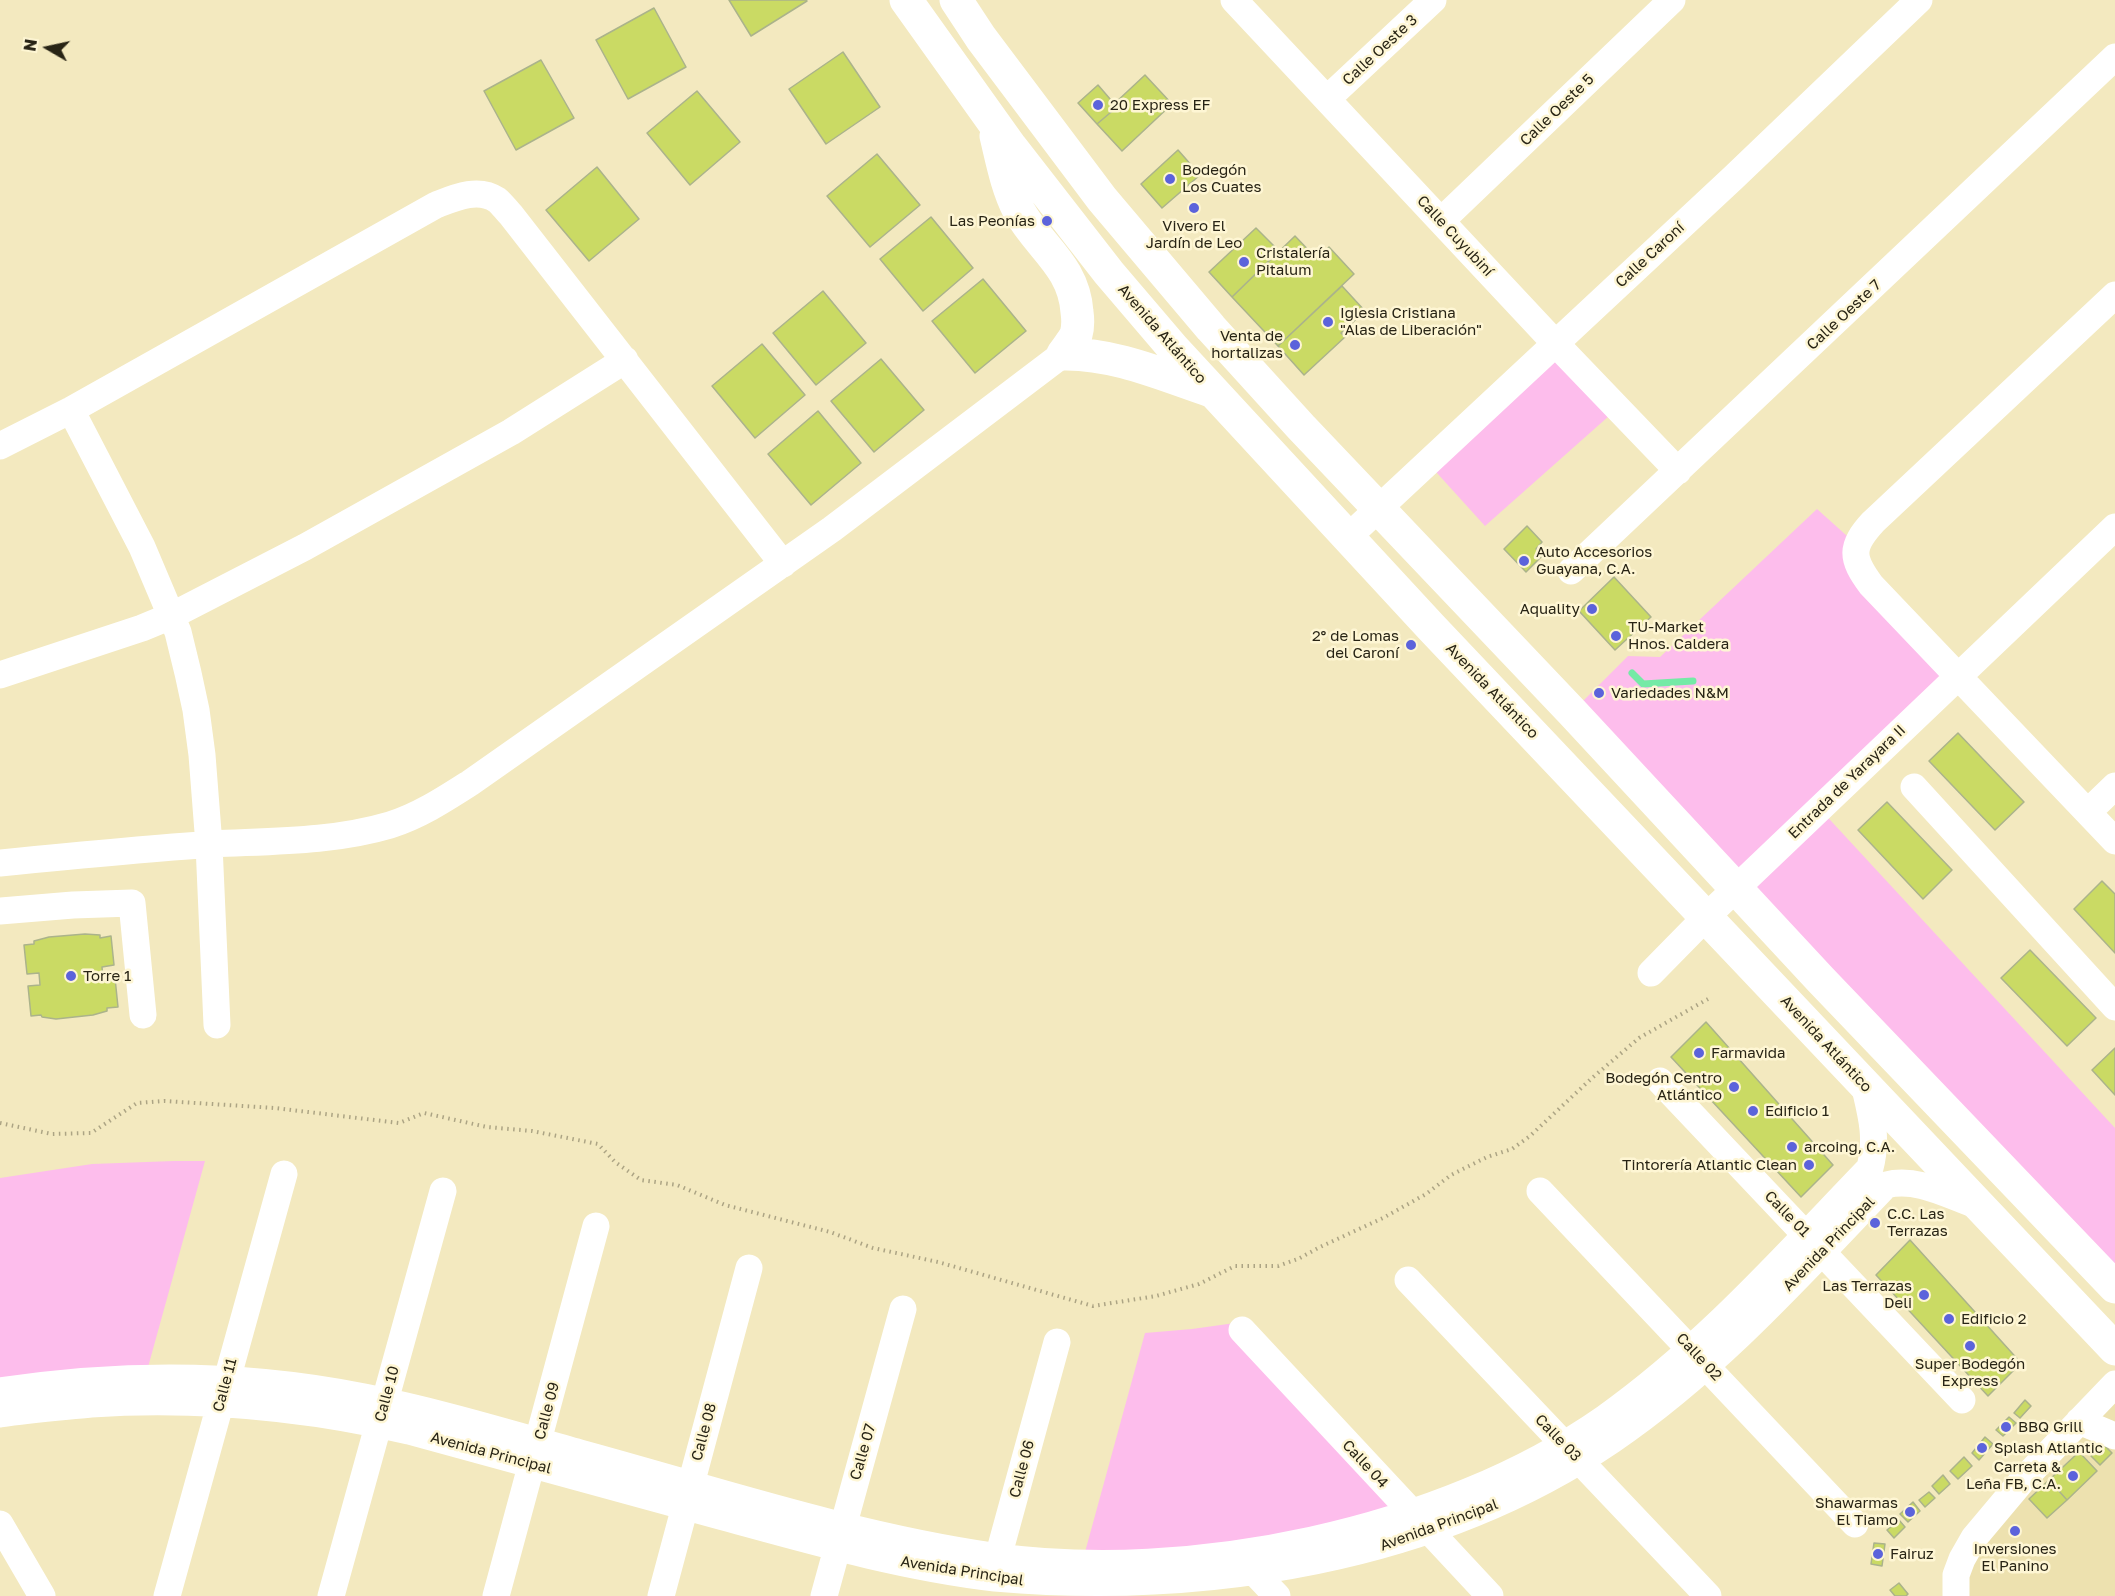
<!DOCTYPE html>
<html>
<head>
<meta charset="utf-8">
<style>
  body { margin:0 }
  #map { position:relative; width:2115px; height:1596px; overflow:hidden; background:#f3e9bf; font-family:"Golos Text",sans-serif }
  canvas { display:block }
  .north { position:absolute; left:18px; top:18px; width:60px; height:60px; -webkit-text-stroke:4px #fef6d4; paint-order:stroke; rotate:279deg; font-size:16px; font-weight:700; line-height:24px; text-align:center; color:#282415 }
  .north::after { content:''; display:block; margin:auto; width:21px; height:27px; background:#282415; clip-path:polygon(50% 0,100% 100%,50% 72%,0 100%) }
</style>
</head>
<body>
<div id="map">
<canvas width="2115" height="1596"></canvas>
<div class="north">N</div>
</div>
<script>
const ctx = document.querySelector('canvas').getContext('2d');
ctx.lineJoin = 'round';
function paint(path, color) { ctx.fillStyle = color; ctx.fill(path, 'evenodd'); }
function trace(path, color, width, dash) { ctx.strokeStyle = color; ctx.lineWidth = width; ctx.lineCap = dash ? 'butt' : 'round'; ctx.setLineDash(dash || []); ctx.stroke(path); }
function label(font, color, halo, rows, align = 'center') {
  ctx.font = font + ' "Golos Text",sans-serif'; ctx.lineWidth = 5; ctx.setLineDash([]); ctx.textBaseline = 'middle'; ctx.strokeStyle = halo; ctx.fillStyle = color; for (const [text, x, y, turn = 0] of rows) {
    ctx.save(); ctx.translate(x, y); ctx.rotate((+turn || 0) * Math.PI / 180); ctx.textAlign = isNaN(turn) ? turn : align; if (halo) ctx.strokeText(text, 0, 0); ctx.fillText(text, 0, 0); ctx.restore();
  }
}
const built = new Path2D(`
  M 2115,1384 L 2115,1596 L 1956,1596 L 1956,1575 Z`);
const green = new Path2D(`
  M 1555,343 L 1618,408 L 1485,526 L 1427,462 Z
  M 1817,509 L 1856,544 L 1958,676 L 1820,809 L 2115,1128 L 2115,1287 L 1572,712 L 1628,656 L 1660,657 Z
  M 174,1161 L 205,1161 L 145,1378 L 0,1391 L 0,1178 L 92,1164 Z
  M 1235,1323 L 1411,1513 L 1375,1524 L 1082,1563 L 1145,1333 L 1192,1329 Z`);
const stream = new Path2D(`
  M 1632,673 L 1643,684 L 1693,681`);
const building = new Path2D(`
  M 729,0 L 806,0 L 807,1 L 751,36 Z
  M 654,8 L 686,67 L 628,99 L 596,40 Z
  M 843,52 L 880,107 L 826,144 L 789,89 Z
  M 541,60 L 574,118 L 516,150 L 484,91 Z
  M 1145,75 L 1172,104 L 1122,151 L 1097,124 L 1117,107 L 1114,104 Z
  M 1098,85 L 1117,107 L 1097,124 L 1078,103 Z
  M 697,91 L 740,142 L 690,185 L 647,133 Z
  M 1178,150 L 1200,175 L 1162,208 L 1141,184 Z
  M 877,154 L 920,205 L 870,247 L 827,196 Z
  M 597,167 L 639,219 L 589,261 L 546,210 Z
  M 931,217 L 973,268 L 923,311 L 880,259 Z
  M 1256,228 L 1279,251 L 1232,297 L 1209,272 Z
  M 1295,236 L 1317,259 L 1329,247 L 1354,274 L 1278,346 L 1232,297 Z
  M 983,279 L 1026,331 L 975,373 L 932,321 Z
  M 1342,286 L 1365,311 L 1341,333 L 1345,337 L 1304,375 L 1278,346 Z
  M 823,291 L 866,343 L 816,385 L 773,333 Z
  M 762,344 L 805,395 L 755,438 L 712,386 Z
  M 881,359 L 924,410 L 874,452 L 831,401 Z
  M 818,411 L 861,463 L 811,505 L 768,454 Z
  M 1527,526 L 1542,542 L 1536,549 L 1542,556 L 1526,572 L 1504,549 Z
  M 1614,577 L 1651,617 L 1615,650 L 1579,611 Z
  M 1958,733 L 2024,802 L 1995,830 L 1929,761 Z
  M 1887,802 L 1952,870 L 1923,899 L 1858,830 Z
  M 2102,881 L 2115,894 L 2115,953 L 2074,909 Z
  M 85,934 L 100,935 L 100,938 L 111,936 L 114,965 L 102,967 L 103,979 L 115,978 L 118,1007 L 107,1008 L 107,1011 L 93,1015 L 56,1019 L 42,1017 L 41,1015 L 31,1016 L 28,986 L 40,985 L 39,973 L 27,974 L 24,945 L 34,944 L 34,941 L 49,937 Z
  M 2030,950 L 2096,1018 L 2067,1046 L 2001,978 Z
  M 1706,1022 L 1833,1165 L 1801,1197 L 1671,1057 Z
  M 2115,1048 L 2115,1095 L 2092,1070 Z
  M 1910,1240 L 2021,1363 L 1988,1396 L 1876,1275 Z
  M 2025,1400 L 2031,1406 L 2020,1418 L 2014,1413 Z
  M 2009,1417 L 2016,1423 L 2003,1436 L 1996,1430 Z
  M 1985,1437 L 1993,1444 L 1979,1460 L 1972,1453 Z
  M 2103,1444 L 2112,1453 L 2100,1465 L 2091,1456 Z
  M 2079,1452 L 2097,1471 L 2067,1500 L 2049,1480 Z
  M 1964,1457 L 1972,1466 L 1958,1479 L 1950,1471 Z
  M 1943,1475 L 1950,1484 L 1939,1494 L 1932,1486 Z
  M 2049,1480 L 2067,1500 L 2047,1518 L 2029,1499 Z
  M 1929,1492 L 1935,1498 L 1925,1507 L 1919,1500 Z
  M 1913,1502 L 1920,1511 L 1908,1522 L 1900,1514 Z
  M 1899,1520 L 1905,1527 L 1894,1538 L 1887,1530 Z
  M 1874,1543 L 1885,1544 L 1882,1566 L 1871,1564 Z
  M 1899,1583 L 1908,1594 L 1906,1596 L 1895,1596 L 1890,1590 Z`);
const path = new Path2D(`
  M 0,1123 L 52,1134 L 91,1133 L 137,1103 L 164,1101 L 275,1108 L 399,1123 L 424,1113 L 487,1127 L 532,1131 L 598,1144 L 615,1162 L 641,1180 L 677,1185 L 725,1205 L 830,1232 L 873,1248 L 938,1262 L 1093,1306 L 1156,1296 L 1199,1284 L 1235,1266 L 1278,1266 L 1298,1259 L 1320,1247 L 1383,1218 L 1426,1194 L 1451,1175 L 1487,1157 L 1512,1149 L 1530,1136 L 1592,1078 L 1639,1038 L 1708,999`);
const minor = new Path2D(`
  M 1234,0 L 1555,343 L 1678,471
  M 1327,99 L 1433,0
  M 1441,221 L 1672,0
  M 2115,295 L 1873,522 C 1850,547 1851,558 1871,585 L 2115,841
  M 71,410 L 142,547 L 178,632 L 188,673 L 196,710 L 202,755 L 209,845 L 217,1025
  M 0,446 L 71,410 L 436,205 C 454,198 478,187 497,200 C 502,204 506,210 511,215 L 783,564
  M 1347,538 L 1733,178 L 1919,0
  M 1571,571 L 2115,57
  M 0,675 L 142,628 L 171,616 L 305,547 L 511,432 L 625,360
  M 1914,787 L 2115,1007
  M 2088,812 L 2115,786
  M 0,863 C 71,856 142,849 213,844 C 271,841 333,842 390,825 C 419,816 445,799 470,783 L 832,529 L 1063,354
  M 0,911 L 73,905 L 132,903 L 143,1015
  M 1651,973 L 1706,917 L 2115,527
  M 1660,1081 L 1962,1400
  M 1540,1191 L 1855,1524
  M 1408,1280 L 1708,1596
  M 1242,1330 L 1490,1596
  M 0,1391 C 120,1373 245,1373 364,1397 C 436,1411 508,1433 580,1453 C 716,1490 854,1536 993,1556 C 1189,1584 1442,1532 1605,1418 C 1705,1347 1786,1255 1870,1168 C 1878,1137 1871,1114 1864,1084
  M 0,1414 C 30,1409 61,1407 91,1404 C 199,1397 304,1407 409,1431 C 511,1459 614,1487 716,1515 C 808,1540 900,1567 995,1578 C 1205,1596 1435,1560 1612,1440 C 1716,1369 1800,1275 1886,1185 C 1918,1177 1949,1196 1979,1206
  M 2079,1421 L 2115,1436
  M 0,1524 L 42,1596
  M 1255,1561 L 1256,1574 L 1277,1596
  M 994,1572 L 1057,1342
  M 167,1596 L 284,1174
  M 331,1596 L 443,1191
  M 496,1596 L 596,1226
  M 661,1596 L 749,1268
  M 824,1596 L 903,1309
  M 1956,1596 L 1956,1575 L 1962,1559 L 1974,1538 L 2021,1482 L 2115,1384`);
const major = new Path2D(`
  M 906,0 L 1011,147 L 1109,273 L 1173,348 L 1431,627 L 2115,1349
  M 956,0 L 981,38 L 1102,199 L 1211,328 L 1301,427 L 1572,712 L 1821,980 L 2115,1287
  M 996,136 C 1002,161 1007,188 1019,211 C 1039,247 1074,266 1077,312 C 1078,319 1078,328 1076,335 C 1073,341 1067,348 1063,354
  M 1063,354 C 1114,353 1163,375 1211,391`);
const markers = [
  [1098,105,6,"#5c63db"],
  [1170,179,6,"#5c63db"],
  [1194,208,6,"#5c63db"],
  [1047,221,6,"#5c63db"],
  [1244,262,6,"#5c63db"],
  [1328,322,6,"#5c63db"],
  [1295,345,6,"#5c63db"],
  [1524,561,6,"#5c63db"],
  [1592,609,6,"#5c63db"],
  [1616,636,6,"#5c63db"],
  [1411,645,6,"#5c63db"],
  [1599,693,6,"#5c63db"],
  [71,976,6,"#5c63db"],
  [1699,1053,6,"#5c63db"],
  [1734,1087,6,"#5c63db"],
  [1753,1111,6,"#5c63db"],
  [1792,1147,6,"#5c63db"],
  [1809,1165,6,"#5c63db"],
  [1875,1223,6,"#5c63db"],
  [1924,1295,6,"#5c63db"],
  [1949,1319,6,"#5c63db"],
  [1970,1346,6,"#5c63db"],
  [2006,1427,6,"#5c63db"],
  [1982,1448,6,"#5c63db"],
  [2073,1476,6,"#5c63db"],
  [1910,1512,6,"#5c63db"],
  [2015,1531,6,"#5c63db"],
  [1878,1554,6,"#5c63db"]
];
const streetNames = [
  ["Calle Oeste 3",1380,50,-43],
  ["Calle Oeste 5",1557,110,-44],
  ["Calle Cuyubiní",1455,236,47],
  ["Calle Caroní",1650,255,-43],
  ["Calle Oeste 7",1844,315,-43],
  ["Avenida Atlántico",1162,334,49],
  ["Avenida Atlántico",1492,691,46],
  ["Entrada de Yarayara II",1847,782,-44],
  ["Avenida Atlántico",1826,1044,47],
  ["Calle 01",1787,1214,46],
  ["Avenida Principal",1829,1244,-46],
  ["Calle 02",1699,1357,47],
  ["Calle 11",225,1385,-75],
  ["Calle 10",387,1394,-75],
  ["Calle 09",547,1411,-75],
  ["Calle 08",704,1432,-75],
  ["Calle 03",1558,1438,46],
  ["Calle 07",863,1452,-74],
  ["Avenida Principal",491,1453,15],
  ["Calle 04",1365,1464,47],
  ["Calle 06",1022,1469,-75],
  ["Avenida Principal",1439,1525,-20],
  ["Avenida Principal",962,1571,9]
];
const poiNames = [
  ["20 Express EF",1110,105],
  ["Bodegón",1182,170],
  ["Los Cuates",1182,187],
  ["Las Peonías",1035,221,"right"],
  ["Vivero El",1194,226,"center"],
  ["Jardín de Leo",1194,243,"center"],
  ["Cristalería",1256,253],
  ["Pitalum",1256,270],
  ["Iglesia Cristiana",1340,313],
  ["\"Alas de Liberación\"",1340,330],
  ["Venta de",1283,336,"right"],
  ["hortalizas",1283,353,"right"],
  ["Auto Accesorios",1536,552],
  ["Guayana, C.A.",1536,569],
  ["Aquality",1580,609,"right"],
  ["TU-Market",1628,627],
  ["Hnos. Caldera",1628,644],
  ["2° de Lomas",1399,636,"right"],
  ["del Caroní",1399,653,"right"],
  ["Variedades N&M",1611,693],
  ["Torre 1",83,976],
  ["Farmavida",1711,1053],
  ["Bodegón Centro",1722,1078,"right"],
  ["Atlántico",1722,1095,"right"],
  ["Edificio 1",1765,1111],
  ["arcoing, C.A.",1804,1147],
  ["Tintorería Atlantic Clean",1797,1165,"right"],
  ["C.C. Las",1887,1214],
  ["Terrazas",1887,1231],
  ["Las Terrazas",1912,1286,"right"],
  ["Deli",1912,1303,"right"],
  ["Edificio 2",1961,1319],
  ["Super Bodegón",1970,1364,"center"],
  ["Express",1970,1381,"center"],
  ["BBQ Grill",2018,1427],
  ["Splash Atlantic",1994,1448],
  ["Carreta &",2061,1467,"right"],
  ["Leña FB, C.A.",2061,1484,"right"],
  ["Shawarmas",1898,1503,"right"],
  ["El Tiamo",1898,1520,"right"],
  ["Inversiones",2015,1549,"center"],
  ["El Panino",2015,1566,"center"],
  ["Fairuz",1890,1554]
];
paint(built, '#ede1af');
paint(green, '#fdbdec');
trace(stream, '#75eaa6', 7);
paint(building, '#cada64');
trace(building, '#abb38b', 1.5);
trace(path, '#aca484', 4, [1.5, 4.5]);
trace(minor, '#fff', 27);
trace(major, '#fff', 33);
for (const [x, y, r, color] of markers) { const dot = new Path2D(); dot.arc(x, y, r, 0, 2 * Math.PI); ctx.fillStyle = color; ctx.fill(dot); trace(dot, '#fef6d4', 2); }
label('15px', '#282415', '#fef6d4', streetNames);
label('15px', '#282415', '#fef6d4', poiNames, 'left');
</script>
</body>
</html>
